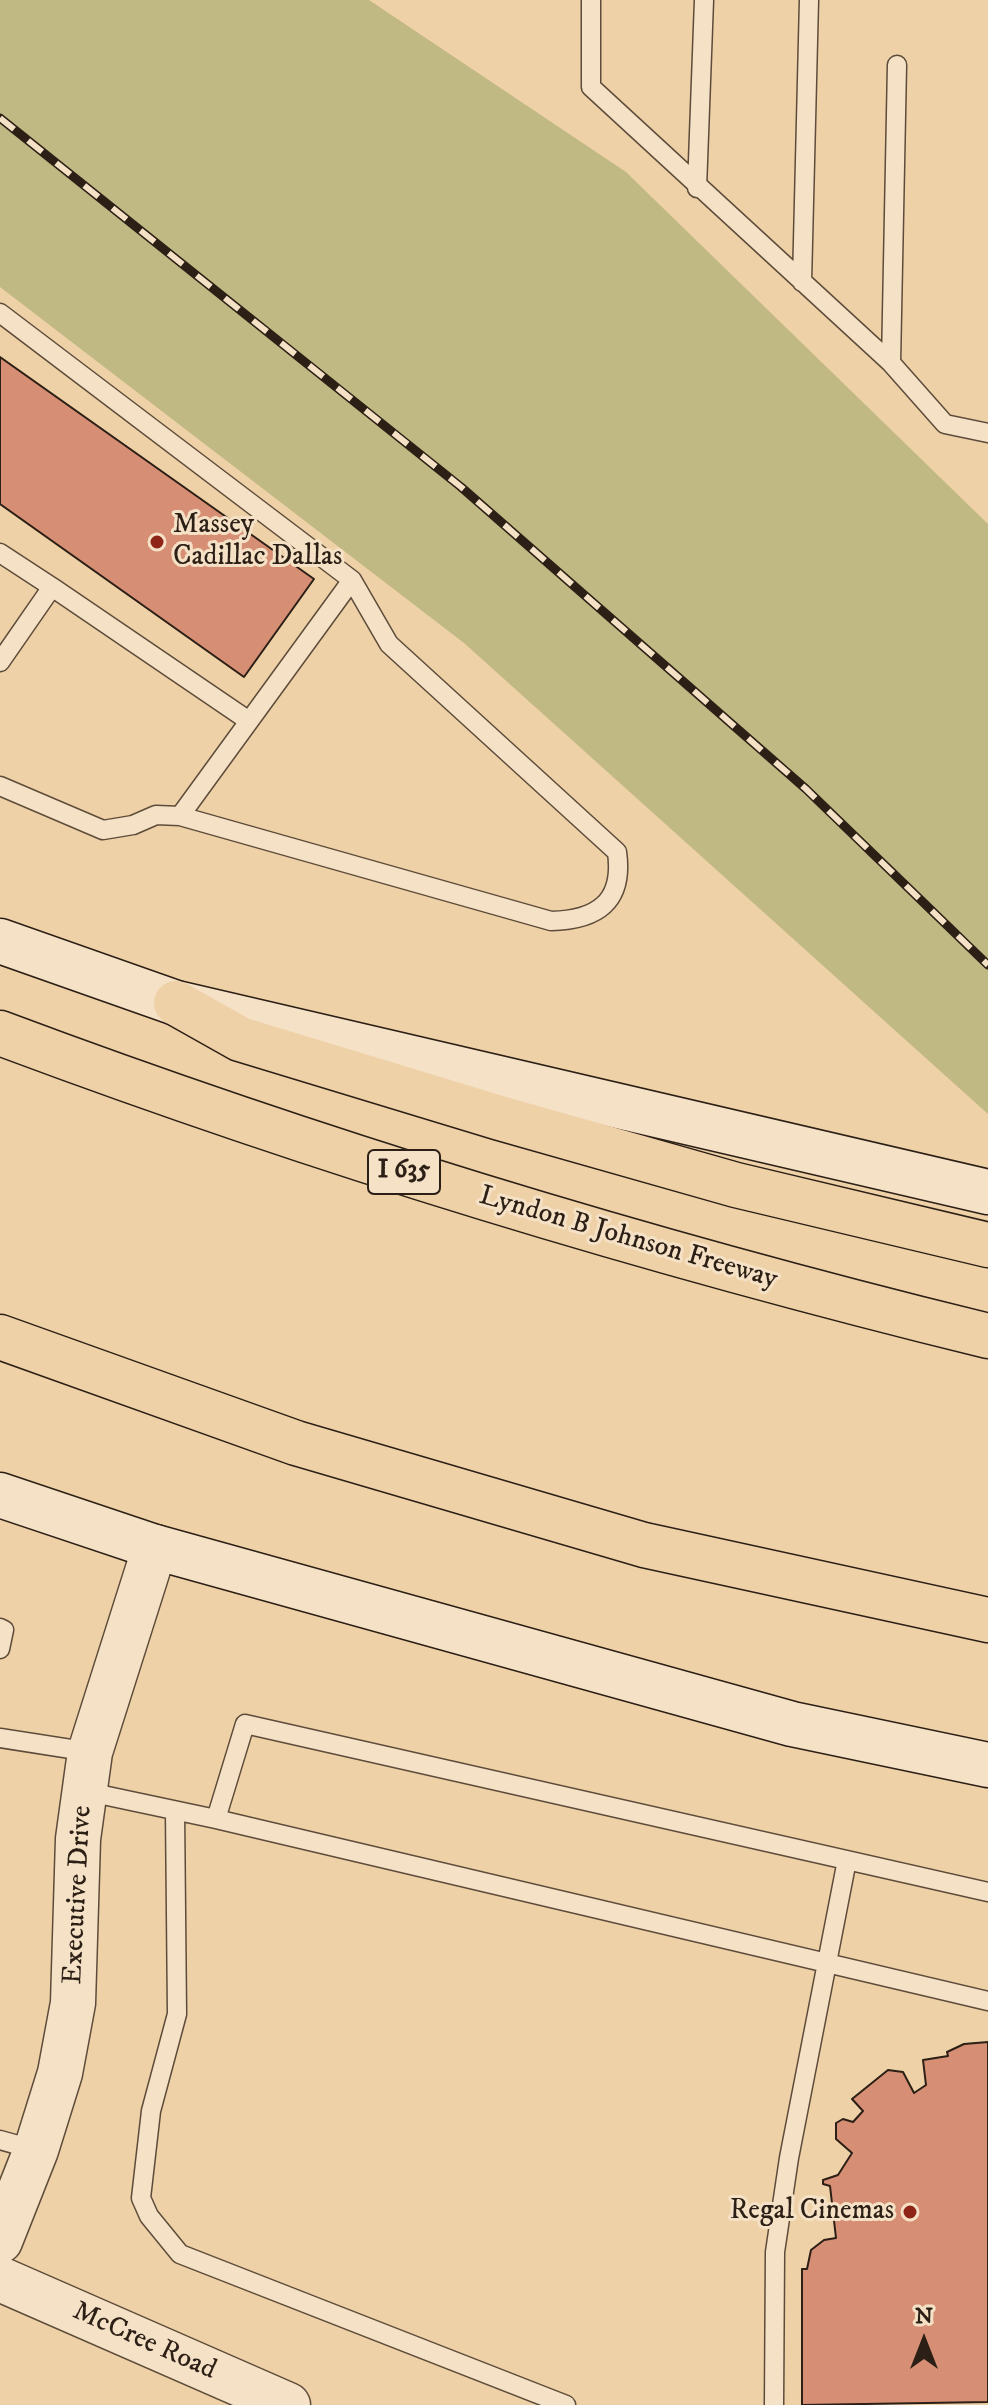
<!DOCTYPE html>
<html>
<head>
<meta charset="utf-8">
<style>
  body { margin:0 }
  #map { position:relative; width:988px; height:2405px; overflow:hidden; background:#efd1a8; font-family:"IM FELL DW Pica",serif }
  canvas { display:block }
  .north { position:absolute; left:884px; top:2301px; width:80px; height:80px; -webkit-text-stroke:6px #f5e1c6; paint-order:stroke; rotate:0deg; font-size:22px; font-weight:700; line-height:32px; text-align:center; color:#2c1f15 }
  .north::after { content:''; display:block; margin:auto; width:28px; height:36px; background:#2c1f15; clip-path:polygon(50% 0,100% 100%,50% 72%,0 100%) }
</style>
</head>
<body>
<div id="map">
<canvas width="988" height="2405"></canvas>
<div class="north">N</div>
</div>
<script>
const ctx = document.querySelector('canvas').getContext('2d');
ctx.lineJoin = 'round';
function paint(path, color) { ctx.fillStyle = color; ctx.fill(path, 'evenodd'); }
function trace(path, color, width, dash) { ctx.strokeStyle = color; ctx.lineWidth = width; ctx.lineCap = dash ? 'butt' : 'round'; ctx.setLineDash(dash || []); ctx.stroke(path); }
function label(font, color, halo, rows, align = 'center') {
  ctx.font = font + ' "IM FELL DW Pica",serif'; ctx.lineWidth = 6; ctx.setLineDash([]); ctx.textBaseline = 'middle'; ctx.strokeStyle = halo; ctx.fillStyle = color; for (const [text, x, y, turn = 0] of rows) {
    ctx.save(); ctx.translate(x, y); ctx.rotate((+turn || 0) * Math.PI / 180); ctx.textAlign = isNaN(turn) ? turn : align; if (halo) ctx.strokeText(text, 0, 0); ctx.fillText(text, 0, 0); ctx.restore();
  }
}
const green = new Path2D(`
  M 0,0 L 369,0 L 626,172 L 988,524 L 988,1114 L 464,643 L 0,287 Z`);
const building = new Path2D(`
  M 0,357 L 314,579 L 244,677 L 0,504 Z
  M 988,2042 L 988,2402 L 802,2405 L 802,2269 L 807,2269 L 811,2250 L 824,2240 L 836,2238 L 830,2186 L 823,2184 L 823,2180 L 838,2175 L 852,2153 L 836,2139 L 836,2123 L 843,2119 L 853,2122 L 863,2111 L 852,2099 L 888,2070 L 903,2072 L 914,2093 L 926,2085 L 923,2060 L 948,2056 L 947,2052 L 964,2044 Z`);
const service = new Path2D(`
  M 591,0 L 591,87 L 891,363 L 945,424 L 988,433
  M 697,188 L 704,0
  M 802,282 L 809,0
  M 0,313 L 352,580 L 389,644 L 617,852 C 624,902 597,920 551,921 L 180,816 L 156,815 L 133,825 L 103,830 L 0,786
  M 891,363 L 897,65
  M 0,553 L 52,587
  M 0,662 L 52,587 L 249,721
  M 180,816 L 352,580
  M 0,1628 L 4,1630 L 0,1649
  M 0,1738 L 90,1752
  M 84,1791 L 216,1819 L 245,1724 L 988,1892
  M 175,1811 L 177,2014 L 151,2111 L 141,2198 L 149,2216 L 180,2254 L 566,2405
  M 216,1819 L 988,2001
  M 0,2140 L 36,2150
  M 774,2405 L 775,2252 L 789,2158 L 847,1860`);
const tertiary = new Path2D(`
  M 0,2241 L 36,2150 L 60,2073 L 73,2003 L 78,1839 L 90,1752 L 155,1547
  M 0,2279 L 288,2405`);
const secondary = new Path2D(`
  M 0,941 L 176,1003 L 988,1192
  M 0,1495 L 155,1547 L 792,1724 L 988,1765`);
const motorway = new Path2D(`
  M 176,1003 L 240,1039 L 500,1118 L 736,1185 L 988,1245
  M 0,1033 C 323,1154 654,1254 988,1336
  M 0,1337 L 296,1443 L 644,1545 L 988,1620`);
const rail = new Path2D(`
  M 0,118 L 461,487 L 806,789 L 988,965`);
const markers = [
  [157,542,8,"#8f2418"],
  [910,2212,8,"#8f2418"]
];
const shields = [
  [404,1172,72]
];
const shieldNames = [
  ["I 635",404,1172]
];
const poiNames = [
  ["Massey",173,526],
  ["Cadillac Dallas",173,558],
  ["Regal Cinemas",894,2212,"right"]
];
const streetNames = [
  ["Lyndon B Johnson Freeway",628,1239,16],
  ["Executive Drive",79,1895,-87],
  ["McCree Road",144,2342,24]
];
paint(green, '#c0b983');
paint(building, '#d68f74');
trace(building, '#2c1f15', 2);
trace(service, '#5d4c3a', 21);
trace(tertiary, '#5d4c3a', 47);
trace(secondary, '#2c1f15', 47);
trace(motorway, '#2c1f15', 47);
trace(service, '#f5e1c6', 18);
trace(tertiary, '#f5e1c6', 44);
trace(secondary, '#f5e1c6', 44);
trace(motorway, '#efd1a8', 44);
trace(rail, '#2c1f15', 9);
trace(rail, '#f5e1c6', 6, [18]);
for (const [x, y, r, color] of markers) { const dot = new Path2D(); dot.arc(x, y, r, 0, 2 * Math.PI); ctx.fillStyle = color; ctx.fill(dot); trace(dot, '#f5e1c6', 3); }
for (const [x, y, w] of shields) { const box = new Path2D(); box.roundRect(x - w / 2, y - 22, w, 44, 6); ctx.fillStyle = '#f5e1c6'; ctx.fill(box); trace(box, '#2c1f15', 2); }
label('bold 26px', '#2c1f15', null, shieldNames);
label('28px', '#2c1f15', '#f5e1c6', poiNames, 'left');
label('28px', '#2c1f15', '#f5e1c6', streetNames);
</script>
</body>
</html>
